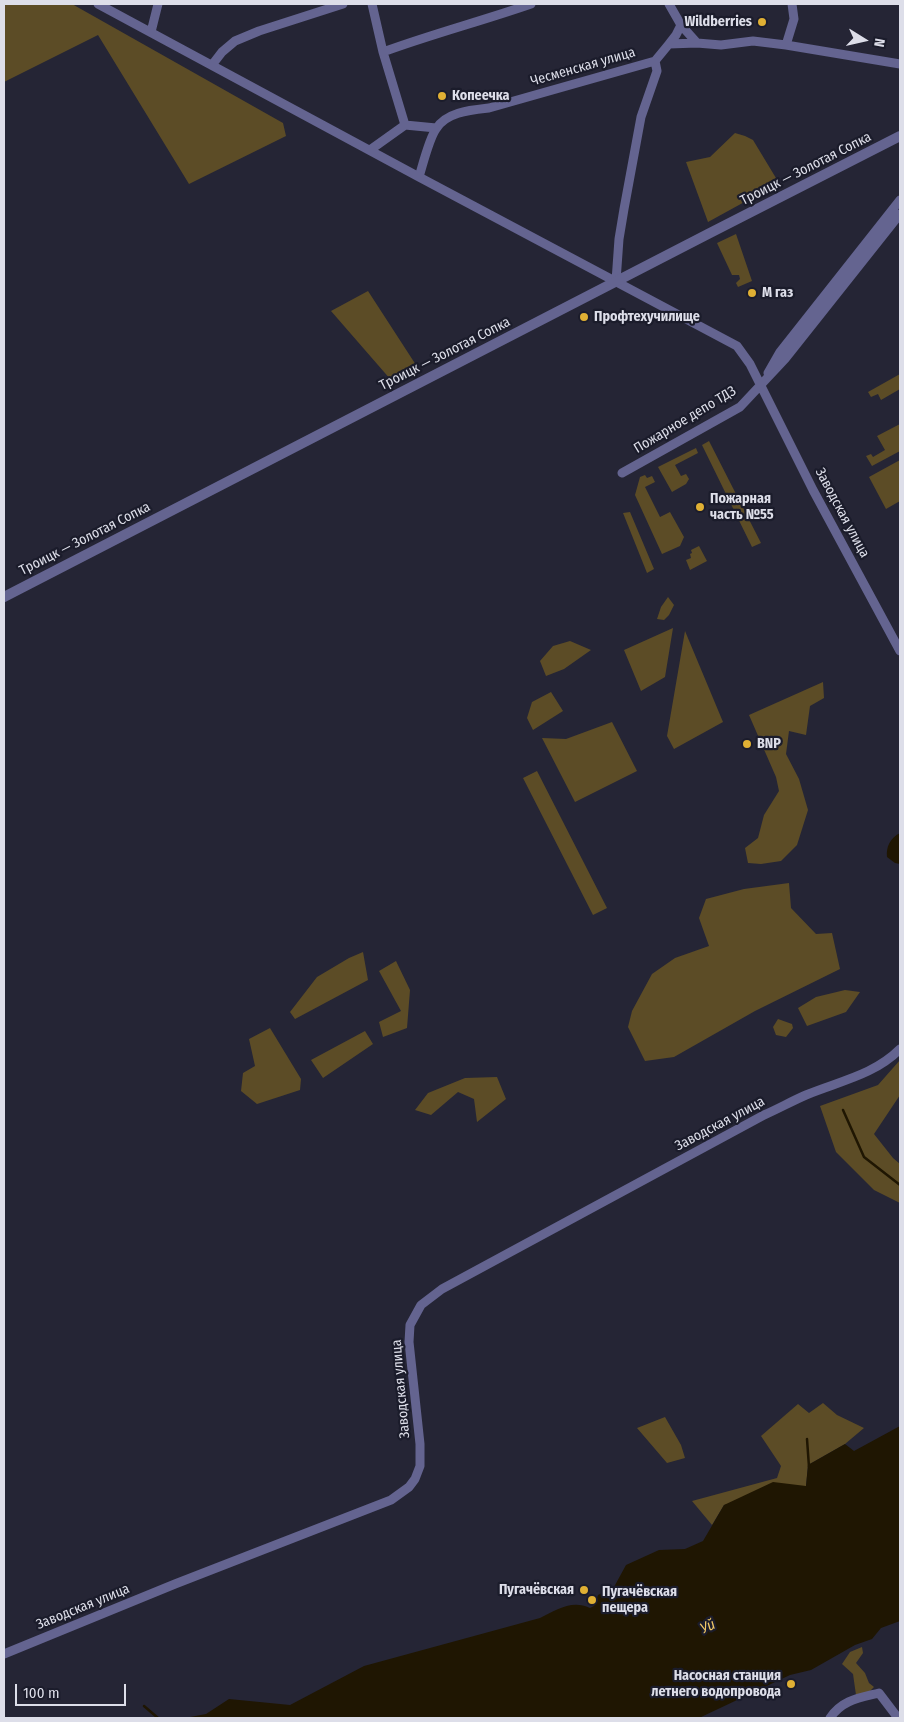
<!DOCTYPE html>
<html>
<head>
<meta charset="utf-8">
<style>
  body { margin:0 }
  #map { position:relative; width:904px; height:1722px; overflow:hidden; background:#252535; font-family:"Fira Sans Condensed",sans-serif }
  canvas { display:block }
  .frame { position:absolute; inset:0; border:5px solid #dddee9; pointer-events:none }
  .north { position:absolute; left:839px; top:15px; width:50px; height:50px; -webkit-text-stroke:4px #1b1c2b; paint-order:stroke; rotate:100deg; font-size:14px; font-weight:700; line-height:20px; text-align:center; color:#dddee9 }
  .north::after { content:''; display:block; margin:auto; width:18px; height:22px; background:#dddee9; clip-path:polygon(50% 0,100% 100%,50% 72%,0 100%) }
  .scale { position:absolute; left:15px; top:1684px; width:111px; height:22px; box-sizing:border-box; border:2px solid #dddee9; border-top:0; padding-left:6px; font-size:15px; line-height:18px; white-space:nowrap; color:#dddee9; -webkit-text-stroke:4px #1b1c2b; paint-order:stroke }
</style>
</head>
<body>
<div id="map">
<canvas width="904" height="1722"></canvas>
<div class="frame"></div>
<div class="north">N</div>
<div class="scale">100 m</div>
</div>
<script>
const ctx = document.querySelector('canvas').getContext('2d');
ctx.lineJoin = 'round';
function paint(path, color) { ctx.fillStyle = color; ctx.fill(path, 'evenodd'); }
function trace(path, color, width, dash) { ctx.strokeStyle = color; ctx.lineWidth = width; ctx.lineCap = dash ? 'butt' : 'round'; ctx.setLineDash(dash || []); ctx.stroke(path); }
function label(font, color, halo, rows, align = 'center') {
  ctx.font = font + ' "Fira Sans Condensed",sans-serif'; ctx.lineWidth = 4.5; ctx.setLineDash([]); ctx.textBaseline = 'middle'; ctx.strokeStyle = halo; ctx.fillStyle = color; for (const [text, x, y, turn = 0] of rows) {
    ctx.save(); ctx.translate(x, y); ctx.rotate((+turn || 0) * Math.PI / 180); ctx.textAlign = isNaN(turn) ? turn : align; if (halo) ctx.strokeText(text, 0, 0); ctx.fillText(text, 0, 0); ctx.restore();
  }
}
const green = new Path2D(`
  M 4,4 L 72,4 L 283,123 L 286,136 L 189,184 L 98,35 L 4,82 Z
  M 735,133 L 745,136 L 753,140 L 779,183 L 708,222 L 686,162 L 710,157 Z
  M 736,234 L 752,281 L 738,287 L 736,283 L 740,279 L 739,275 L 732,275 L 717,243 Z
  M 368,291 L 416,365 L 391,380 L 331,311 Z
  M 900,374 L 900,389 L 881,400 L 878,394 L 871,397 L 868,392 Z
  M 900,424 L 900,451 L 872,466 L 866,456 L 871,454 L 873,457 L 885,450 L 877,436 Z
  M 709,441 L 761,543 L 752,547 L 702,445 Z
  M 696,448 L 698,453 L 675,465 L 681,476 L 686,474 L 689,479 L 686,484 L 672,492 L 658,467 Z
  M 900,460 L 900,501 L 886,509 L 869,477 Z
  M 645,475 L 647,478 L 652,476 L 655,482 L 645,487 L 660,517 L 670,512 L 684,537 L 680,546 L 662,554 L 635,495 L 640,477 Z
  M 630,512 L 654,569 L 647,573 L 623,513 Z
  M 699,546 L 707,561 L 690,570 L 686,560 L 691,558 L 690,554 L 692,553 L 691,550 Z
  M 668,597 L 674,605 L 669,615 L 664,620 L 657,619 L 661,607 Z
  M 673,628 L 665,677 L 641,691 L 624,650 Z
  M 685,631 L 723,722 L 674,749 L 667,736 Z
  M 570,641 L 591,650 L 564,669 L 546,676 L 540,661 L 553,646 Z
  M 823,682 L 824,698 L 810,706 L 806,735 L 789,731 L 786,754 L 799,779 L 808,810 L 797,845 L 781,861 L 761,864 L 748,863 L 745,848 L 758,838 L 764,815 L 779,791 L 776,777 L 749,715 Z
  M 551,692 L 563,711 L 533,730 L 527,718 L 532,702 Z
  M 612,722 L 637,771 L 575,802 L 542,738 L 566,739 Z
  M 537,771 L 607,908 L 593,915 L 523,778 Z
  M 789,883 L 791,908 L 816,934 L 832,933 L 840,969 L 755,1011 L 674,1057 L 645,1061 L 628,1027 L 632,1011 L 652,974 L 675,958 L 709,946 L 699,918 L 706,899 L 744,889 Z
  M 363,952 L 368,980 L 295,1019 L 290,1012 L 317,977 L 349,958 Z
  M 396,961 L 410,990 L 407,1028 L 383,1037 L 379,1022 L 401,1011 L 379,971 Z
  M 845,990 L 860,992 L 846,1012 L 807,1026 L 798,1008 L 816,997 Z
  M 778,1019 L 792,1024 L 793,1028 L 786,1037 L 776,1035 L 773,1027 Z
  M 270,1028 L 301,1079 L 300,1090 L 257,1104 L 241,1091 L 243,1073 L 255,1066 L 249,1039 Z
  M 365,1031 L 373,1044 L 323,1078 L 311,1060 Z
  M 900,1060 L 900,1095 L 874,1134 L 893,1158 L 900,1164 L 900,1203 L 874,1190 L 836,1152 L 820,1106 L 878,1085 Z
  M 497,1077 L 506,1099 L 477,1122 L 474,1099 L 458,1092 L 431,1115 L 415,1110 L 428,1093 L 465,1078 Z
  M 823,1403 L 837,1415 L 864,1428 L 845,1444 L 808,1465 L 806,1486 L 724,1505 L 712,1525 L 692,1501 L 777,1478 L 781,1466 L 761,1436 L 798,1404 L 809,1413 Z
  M 665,1417 L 681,1445 L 685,1458 L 667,1463 L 637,1428 Z
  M 862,1647 L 863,1653 L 856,1663 L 865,1673 L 869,1683 L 874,1687 L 868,1693 L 856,1695 L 853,1674 L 842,1664 L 850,1652 Z`);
const water = new Path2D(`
  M 900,833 L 900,864 L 895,863 L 887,857 C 886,847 890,838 900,833 Z
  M 900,1426 L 900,1621 L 881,1628 L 872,1639 L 855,1645 L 811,1670 L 790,1675 L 699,1718 L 185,1718 L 206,1714 L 229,1699 L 290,1705 L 364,1666 L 540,1618 C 556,1610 572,1599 590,1608 L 594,1606 L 598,1595 L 614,1587 L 626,1565 L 659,1550 L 685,1549 L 703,1541 L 724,1505 L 773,1482 L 806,1486 L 808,1465 L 845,1444 L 854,1451 Z`);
const stream = new Path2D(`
  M 843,1110 L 864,1157 L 900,1185
  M 807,1439 L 809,1467
  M 144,1706 L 158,1718`);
const minor = new Path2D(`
  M 98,4 L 419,177 L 737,346 L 750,364 L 813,490 L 900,651
  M 372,4 L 383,52
  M 669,4 L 681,25 L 697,43
  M 151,32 L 158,4
  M 669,44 L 676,35 L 681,25
  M 786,45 L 794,19 L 792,4
  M 212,65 L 222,52 L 235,41 L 259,31 L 343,4
  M 436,128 L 405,125 L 383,52 C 432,34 482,21 531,4
  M 370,150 L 405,125
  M 419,177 C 423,164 429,139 436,129 C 446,112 471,110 489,108 L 655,61 L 669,44 L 697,43 L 721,45 L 753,41 L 786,45 L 900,64
  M 616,281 L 619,239 L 624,209 L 641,117 L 657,71 L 655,61
  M 768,373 L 780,352 L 900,200
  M 622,473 L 740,407 L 785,359 L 900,214
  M 4,1654 L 175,1584 L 391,1500 L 409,1487 L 415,1479 L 420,1466 L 420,1444 L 409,1342 L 410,1325 L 421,1305 L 442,1289 L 764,1115 C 778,1109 792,1101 806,1095 C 840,1081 874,1075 900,1049
  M 830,1718 C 842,1700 859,1698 879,1693 L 898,1718`);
const tertiary = new Path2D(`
  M 4,597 L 708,234 L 900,136`);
const markers = [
  [762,22,5,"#e0b034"],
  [442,96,5,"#e0b034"],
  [752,293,5,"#e0b034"],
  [584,317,5,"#e0b034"],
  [700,507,5,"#e0b034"],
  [747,744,5,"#e0b034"],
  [584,1590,5,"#e0b034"],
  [592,1600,5,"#e0b034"],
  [791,1684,5,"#e0b034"]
];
const poiNames = [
  ["Wildberries",752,22,"right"],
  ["Копеечка",452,96],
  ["М газ",762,293],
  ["Профтехучилище",594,317],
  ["Пожарная",710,499],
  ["часть №55",710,515],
  ["BNP",757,744],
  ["Пугачёвская",574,1590,"right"],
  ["Пугачёвская",602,1592],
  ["пещера",602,1608],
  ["Насосная станция",781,1676,"right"],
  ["летнего водопровода",781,1692,"right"]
];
const streetNames = [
  ["Чесменская улица",583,67,-16],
  ["Троицк — Золотая Сопка",806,169,-27],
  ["Троицк — Золотая Сопка",445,354,-27],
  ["Пожарное депо ТДЗ",685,420,-31],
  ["Заводская улица",842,513,62],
  ["Троицк — Золотая Сопка",85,539,-27],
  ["Заводская улица",720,1124,-28],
  ["Заводская улица",401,1389,-95],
  ["Заводская улица",83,1607,-22]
];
const waterNames = [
  ["Уй",708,1627,-24]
];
paint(green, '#5c4c26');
paint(water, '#1f1602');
trace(stream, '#1f1602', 2.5);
trace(minor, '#646490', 9);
trace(tertiary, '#646490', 10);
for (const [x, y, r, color] of markers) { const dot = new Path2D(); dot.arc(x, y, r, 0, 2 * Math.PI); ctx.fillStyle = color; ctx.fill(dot); trace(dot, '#1b1c2b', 2); }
label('bold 14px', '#dddee9', '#1b1c2b', poiNames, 'left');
label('14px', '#dddee9', '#1b1c2b', streetNames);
label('italic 15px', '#f0c766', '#1b1c2b', waterNames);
</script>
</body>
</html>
